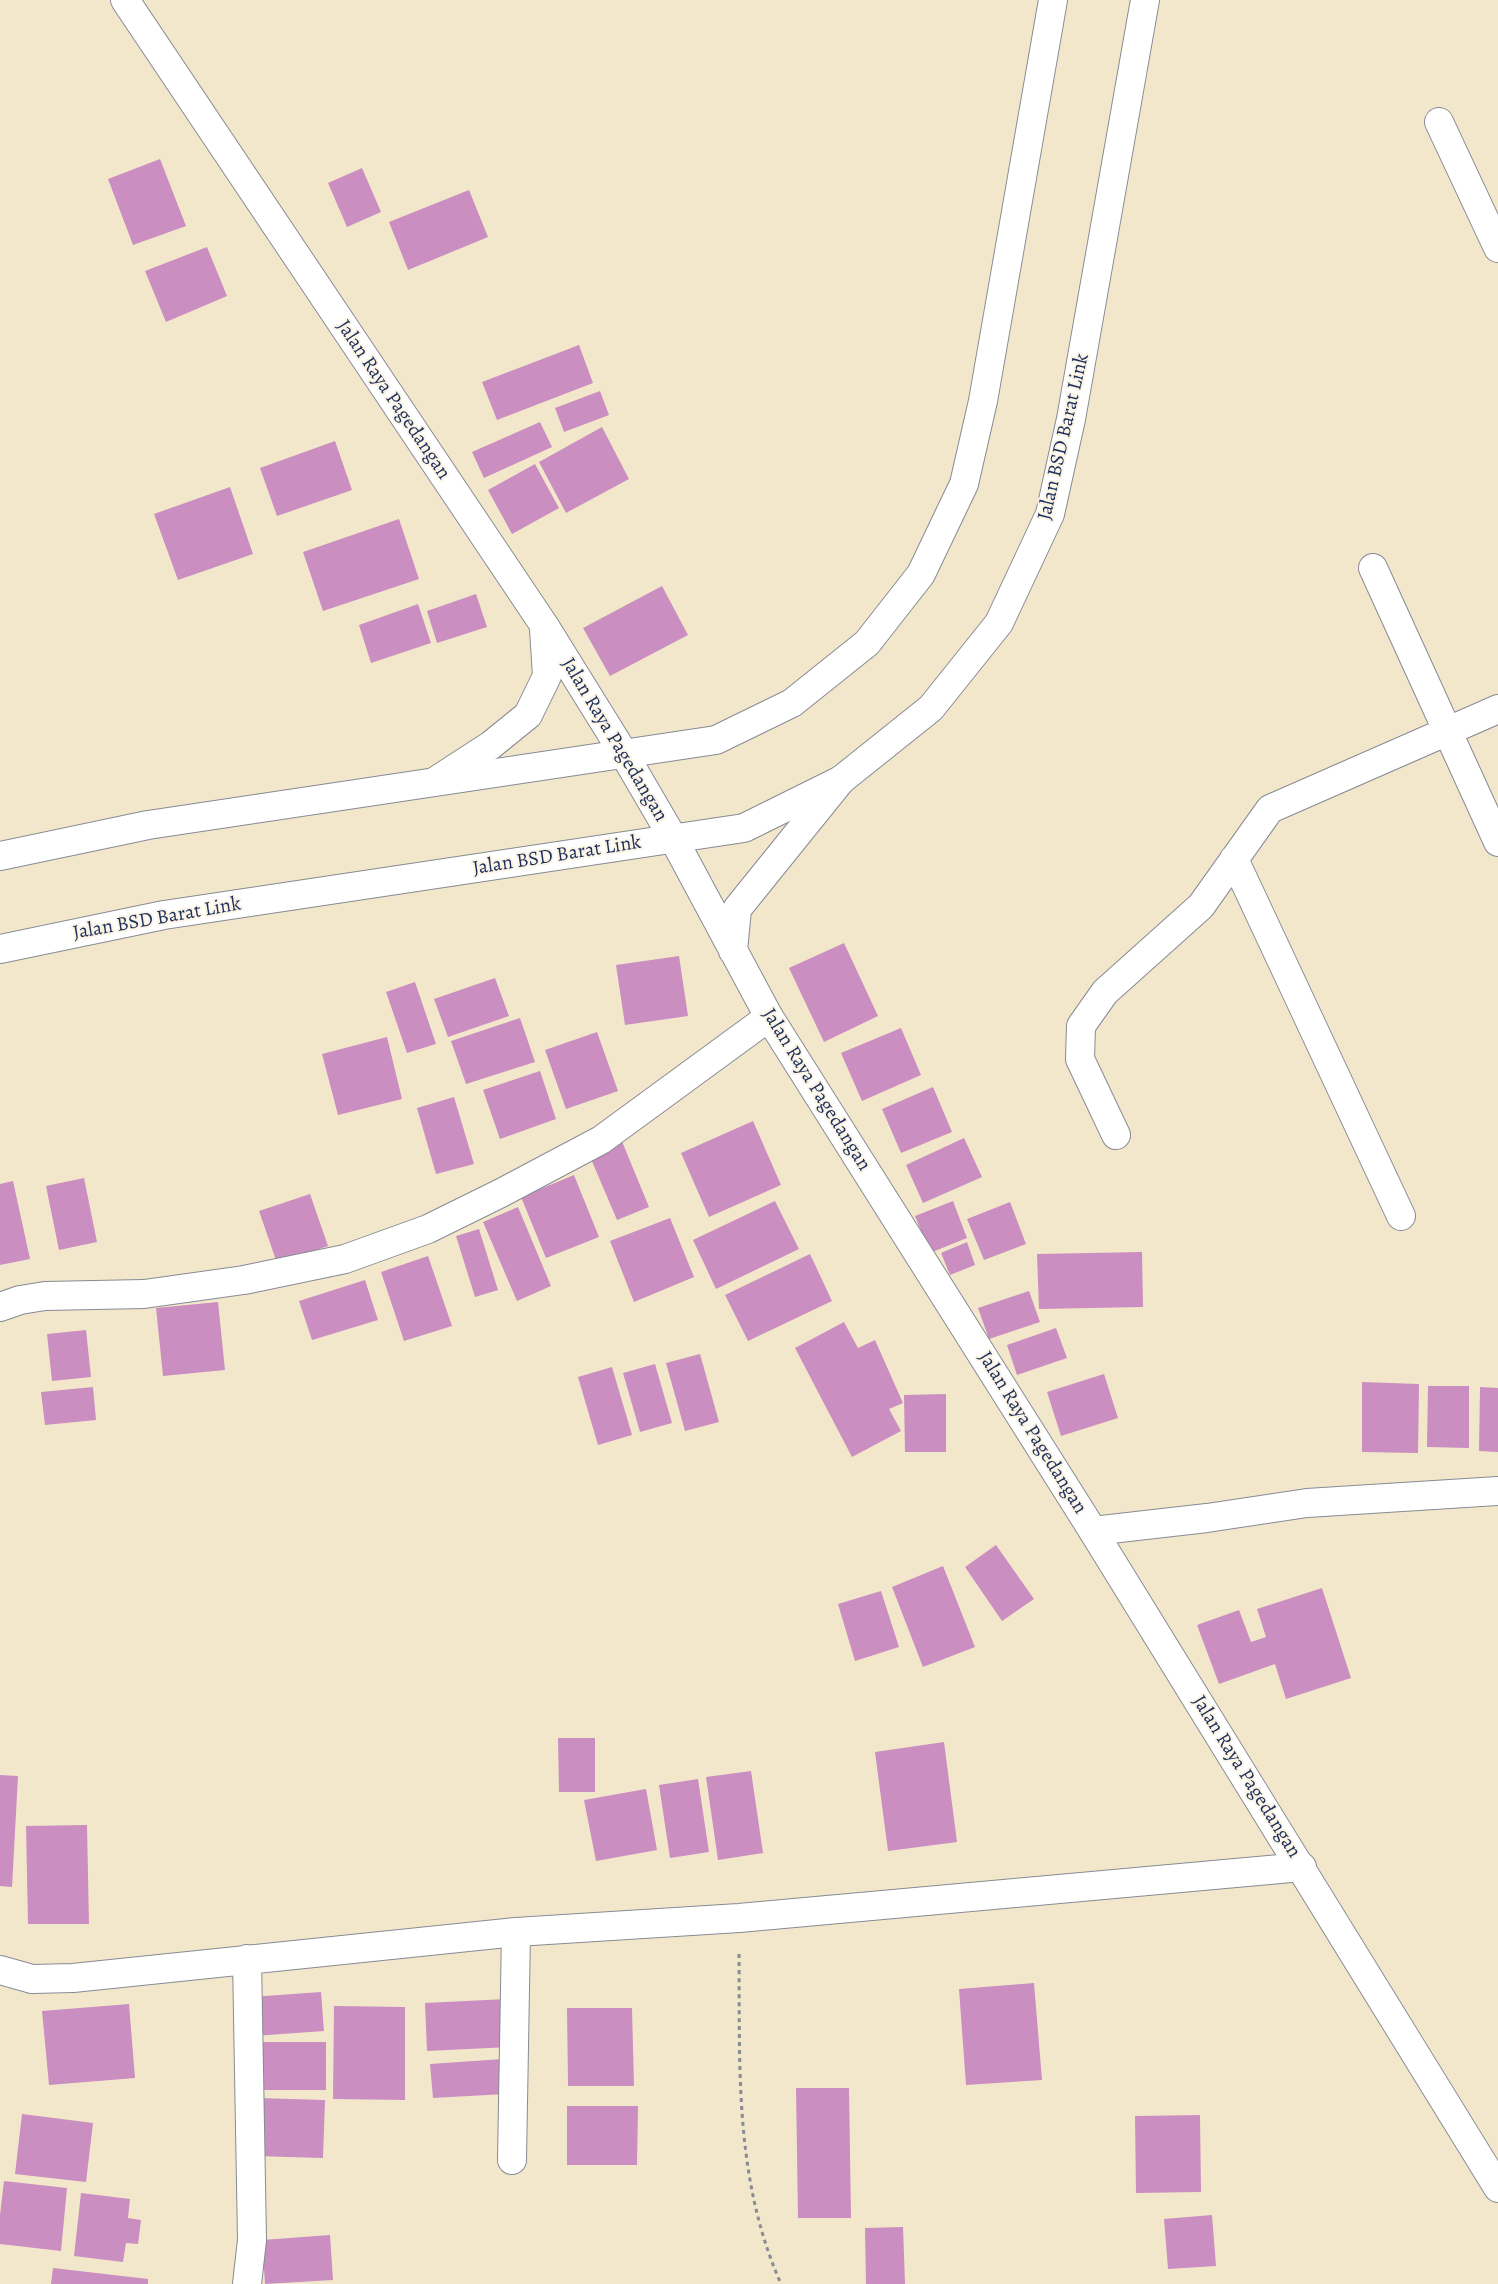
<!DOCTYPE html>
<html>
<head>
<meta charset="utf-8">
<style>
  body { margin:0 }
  canvas { display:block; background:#f3e7cb }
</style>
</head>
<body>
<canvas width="1498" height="2284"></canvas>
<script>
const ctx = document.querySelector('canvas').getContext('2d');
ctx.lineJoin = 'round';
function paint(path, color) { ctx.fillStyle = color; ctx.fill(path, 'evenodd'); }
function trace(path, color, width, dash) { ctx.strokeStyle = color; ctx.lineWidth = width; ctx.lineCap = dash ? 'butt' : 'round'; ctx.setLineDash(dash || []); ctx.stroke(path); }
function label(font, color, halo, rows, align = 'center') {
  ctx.font = font + ' Alegreya,serif'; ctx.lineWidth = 4; ctx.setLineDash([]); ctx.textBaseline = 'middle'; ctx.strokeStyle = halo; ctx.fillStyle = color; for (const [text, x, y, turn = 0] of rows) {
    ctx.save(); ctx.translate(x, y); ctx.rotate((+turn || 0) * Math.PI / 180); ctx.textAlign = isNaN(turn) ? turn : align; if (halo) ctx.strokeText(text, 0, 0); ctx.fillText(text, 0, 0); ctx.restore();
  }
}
const building = new Path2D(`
  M 160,159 L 186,226 L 133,245 L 108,179 Z
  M 362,168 L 381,212 L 347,227 L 328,183 Z
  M 469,190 L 488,237 L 408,270 L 389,222 Z
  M 207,247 L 227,296 L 166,322 L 145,271 Z
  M 579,345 L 593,383 L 497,420 L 482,382 Z
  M 600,391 L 609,415 L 564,432 L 555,408 Z
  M 540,422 L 552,447 L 484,478 L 472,452 Z
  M 602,427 L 629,479 L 566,513 L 539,462 Z
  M 335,441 L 352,490 L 277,516 L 260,468 Z
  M 535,464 L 559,508 L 512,534 L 488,490 Z
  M 230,487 L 253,554 L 178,580 L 154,514 Z
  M 399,519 L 419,579 L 323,611 L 303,552 Z
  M 662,586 L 688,635 L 610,676 L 583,628 Z
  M 476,594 L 487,627 L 437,643 L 427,611 Z
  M 418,604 L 431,643 L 371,663 L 359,625 Z
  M 844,943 L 878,1016 L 824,1042 L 789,968 Z
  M 679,956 L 688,1016 L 625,1025 L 616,965 Z
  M 495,978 L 509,1016 L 448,1037 L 434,999 Z
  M 415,982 L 436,1044 L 407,1053 L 386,992 Z
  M 520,1018 L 535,1062 L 466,1084 L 451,1041 Z
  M 901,1028 L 921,1075 L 862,1101 L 841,1053 Z
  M 597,1032 L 618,1091 L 566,1109 L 545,1050 Z
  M 387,1037 L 402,1099 L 338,1115 L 322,1054 Z
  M 540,1071 L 556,1119 L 500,1139 L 483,1090 Z
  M 933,1087 L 952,1132 L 901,1153 L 882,1109 Z
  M 454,1097 L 474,1164 L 436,1174 L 417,1108 Z
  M 753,1121 L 781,1185 L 709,1217 L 681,1153 Z
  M 964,1138 L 982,1177 L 923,1203 L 906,1165 Z
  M 621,1139 L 649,1207 L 617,1220 L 588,1152 Z
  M 574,1175 L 599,1237 L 546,1258 L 521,1197 Z
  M 84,1178 L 97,1242 L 59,1250 L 46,1186 Z
  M 13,1181 L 30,1259 L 0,1265 L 0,1184 Z
  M 310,1194 L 328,1246 L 277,1263 L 259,1211 Z
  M 775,1201 L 799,1249 L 716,1289 L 693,1240 Z
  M 953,1201 L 967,1238 L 930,1253 L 915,1216 Z
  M 1010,1202 L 1026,1244 L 984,1260 L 967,1219 Z
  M 518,1207 L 551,1286 L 517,1301 L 483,1222 Z
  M 670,1218 L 694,1277 L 634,1302 L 610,1241 Z
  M 479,1229 L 498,1290 L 475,1297 L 456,1236 Z
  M 967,1242 L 975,1265 L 950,1275 L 941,1253 Z
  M 1142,1252 L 1143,1307 L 1039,1309 L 1037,1254 Z
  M 810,1254 L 832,1301 L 748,1341 L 725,1295 Z
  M 428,1256 L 452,1326 L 404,1341 L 381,1272 Z
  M 365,1280 L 378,1320 L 312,1340 L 299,1301 Z
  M 1029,1291 L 1040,1322 L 989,1339 L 978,1308 Z
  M 218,1302 L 225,1370 L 163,1376 L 156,1308 Z
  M 844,1322 L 858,1348 L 875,1340 L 903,1403 L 889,1409 L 901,1431 L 852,1457 L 795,1348 Z
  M 1056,1328 L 1067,1358 L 1017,1375 L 1007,1345 Z
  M 86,1330 L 91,1377 L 52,1381 L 47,1334 Z
  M 700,1354 L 719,1422 L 685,1431 L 666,1363 Z
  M 655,1364 L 672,1423 L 640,1432 L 623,1373 Z
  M 612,1367 L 632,1435 L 598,1445 L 578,1377 Z
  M 1104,1374 L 1118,1418 L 1061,1436 L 1047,1392 Z
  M 1362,1382 L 1419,1384 L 1418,1453 L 1362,1452 Z
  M 1428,1386 L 1469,1386 L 1469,1448 L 1427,1447 Z
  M 93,1387 L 96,1420 L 45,1425 L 41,1392 Z
  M 1480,1387 L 1498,1388 L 1498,1452 L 1479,1451 Z
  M 946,1394 L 946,1452 L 905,1452 L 904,1395 Z
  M 996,1545 L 1034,1599 L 1002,1621 L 965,1567 Z
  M 943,1566 L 975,1647 L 923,1667 L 892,1587 Z
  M 1322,1588 L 1351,1678 L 1286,1699 L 1275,1664 L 1219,1684 L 1197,1625 L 1239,1610 L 1251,1642 L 1266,1637 L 1257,1609 Z
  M 881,1591 L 899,1647 L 855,1661 L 838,1604 Z
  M 558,1738 L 595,1738 L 595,1792 L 559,1792 Z
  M 944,1742 L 957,1842 L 888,1851 L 875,1752 Z
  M 751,1771 L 763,1853 L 718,1860 L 706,1777 Z
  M 0,1775 L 18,1776 L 12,1887 L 0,1886 Z
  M 698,1779 L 709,1852 L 670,1858 L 659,1785 Z
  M 646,1789 L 657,1850 L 596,1861 L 584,1800 Z
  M 87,1825 L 89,1924 L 28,1924 L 26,1826 Z
  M 1034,1983 L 1042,2080 L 966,2085 L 959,1989 Z
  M 321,1992 L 324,2031 L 254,2036 L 251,1997 Z
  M 507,1999 L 510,2047 L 427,2051 L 425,2003 Z
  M 129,2004 L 135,2078 L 49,2085 L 42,2011 Z
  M 334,2006 L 405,2007 L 405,2100 L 333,2099 Z
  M 567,2008 L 632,2008 L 634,2086 L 568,2086 Z
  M 255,2042 L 326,2042 L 326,2090 L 255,2090 Z
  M 503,2059 L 505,2094 L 433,2098 L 430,2064 Z
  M 796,2088 L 849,2088 L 851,2218 L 798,2218 Z
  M 257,2098 L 325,2100 L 323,2158 L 255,2156 Z
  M 567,2106 L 638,2106 L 637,2165 L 567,2165 Z
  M 22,2114 L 93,2123 L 86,2182 L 15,2174 Z
  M 1200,2115 L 1201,2192 L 1136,2193 L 1135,2116 Z
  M 4,2181 L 67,2188 L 61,2251 L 0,2244 L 0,2215 Z
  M 81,2193 L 130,2199 L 128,2218 L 141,2220 L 138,2244 L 126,2243 L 123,2262 L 74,2256 Z
  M 1212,2215 L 1216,2266 L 1168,2269 L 1164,2219 Z
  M 903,2227 L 905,2284 L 866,2284 L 865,2228 Z
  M 330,2235 L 333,2280 L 265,2284 L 262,2240 Z
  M 53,2268 L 148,2279 L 148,2284 L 51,2284 Z`);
const path = new Path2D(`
  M 739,1954 C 740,2068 734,2178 781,2284`);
const minor = new Path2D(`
  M 1439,122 L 1498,248
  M 1373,568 L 1498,842
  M 0,856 L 148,825 L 716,740 L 792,703 L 867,643 L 921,574 L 964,484 L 983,401 L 1053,0
  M 1234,859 L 1401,1216
  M 0,949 L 164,915 L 744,828 L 841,780 L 931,708 L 999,623 L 1050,514 L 1071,419 L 1145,0
  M 1116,1135 L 1080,1059 L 1081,1026 L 1105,992 L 1201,906 L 1270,809 L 1498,709
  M 0,1307 L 20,1300 L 45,1296 L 144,1294 L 244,1280 L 345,1259 L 428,1229 L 501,1193 L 601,1140 L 769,1017
  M 1093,1531 L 1207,1518 L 1307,1503 L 1498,1491
  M 0,1970 L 32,1979 L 73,1978 L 516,1932 L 739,1918 L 1302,1867
  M 512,2160 L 516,1932
  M 247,2284 L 252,2240 L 247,1959`);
const tertiary = new Path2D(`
  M 125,0 L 544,625 L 624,754 L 673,838 L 769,1017 L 1093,1531 L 1498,2188
  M 434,782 L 491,745 L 528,715 L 547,676 L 544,629
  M 733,951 L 737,909 L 841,780`);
const streetNames = [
  ["Jalan Raya Pagedangan",393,400,56],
  ["Jalan BSD Barat Link",1064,437,-77],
  ["Jalan Raya Pagedangan",614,740,59],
  ["Jalan BSD Barat Link",557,856,-9],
  ["Jalan BSD Barat Link",157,919,-10],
  ["Jalan Raya Pagedangan",816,1090,58],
  ["Jalan Raya Pagedangan",1032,1433,58],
  ["Jalan Raya Pagedangan",1246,1777,58]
];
paint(building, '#ca8ec1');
trace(minor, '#878b94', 30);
trace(tertiary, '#878b94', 30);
trace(path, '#878b94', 3, [4, 4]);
trace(minor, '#fff', 28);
trace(tertiary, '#fff', 28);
label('20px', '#1b2f5e', '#fcf5e5', streetNames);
</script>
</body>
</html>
